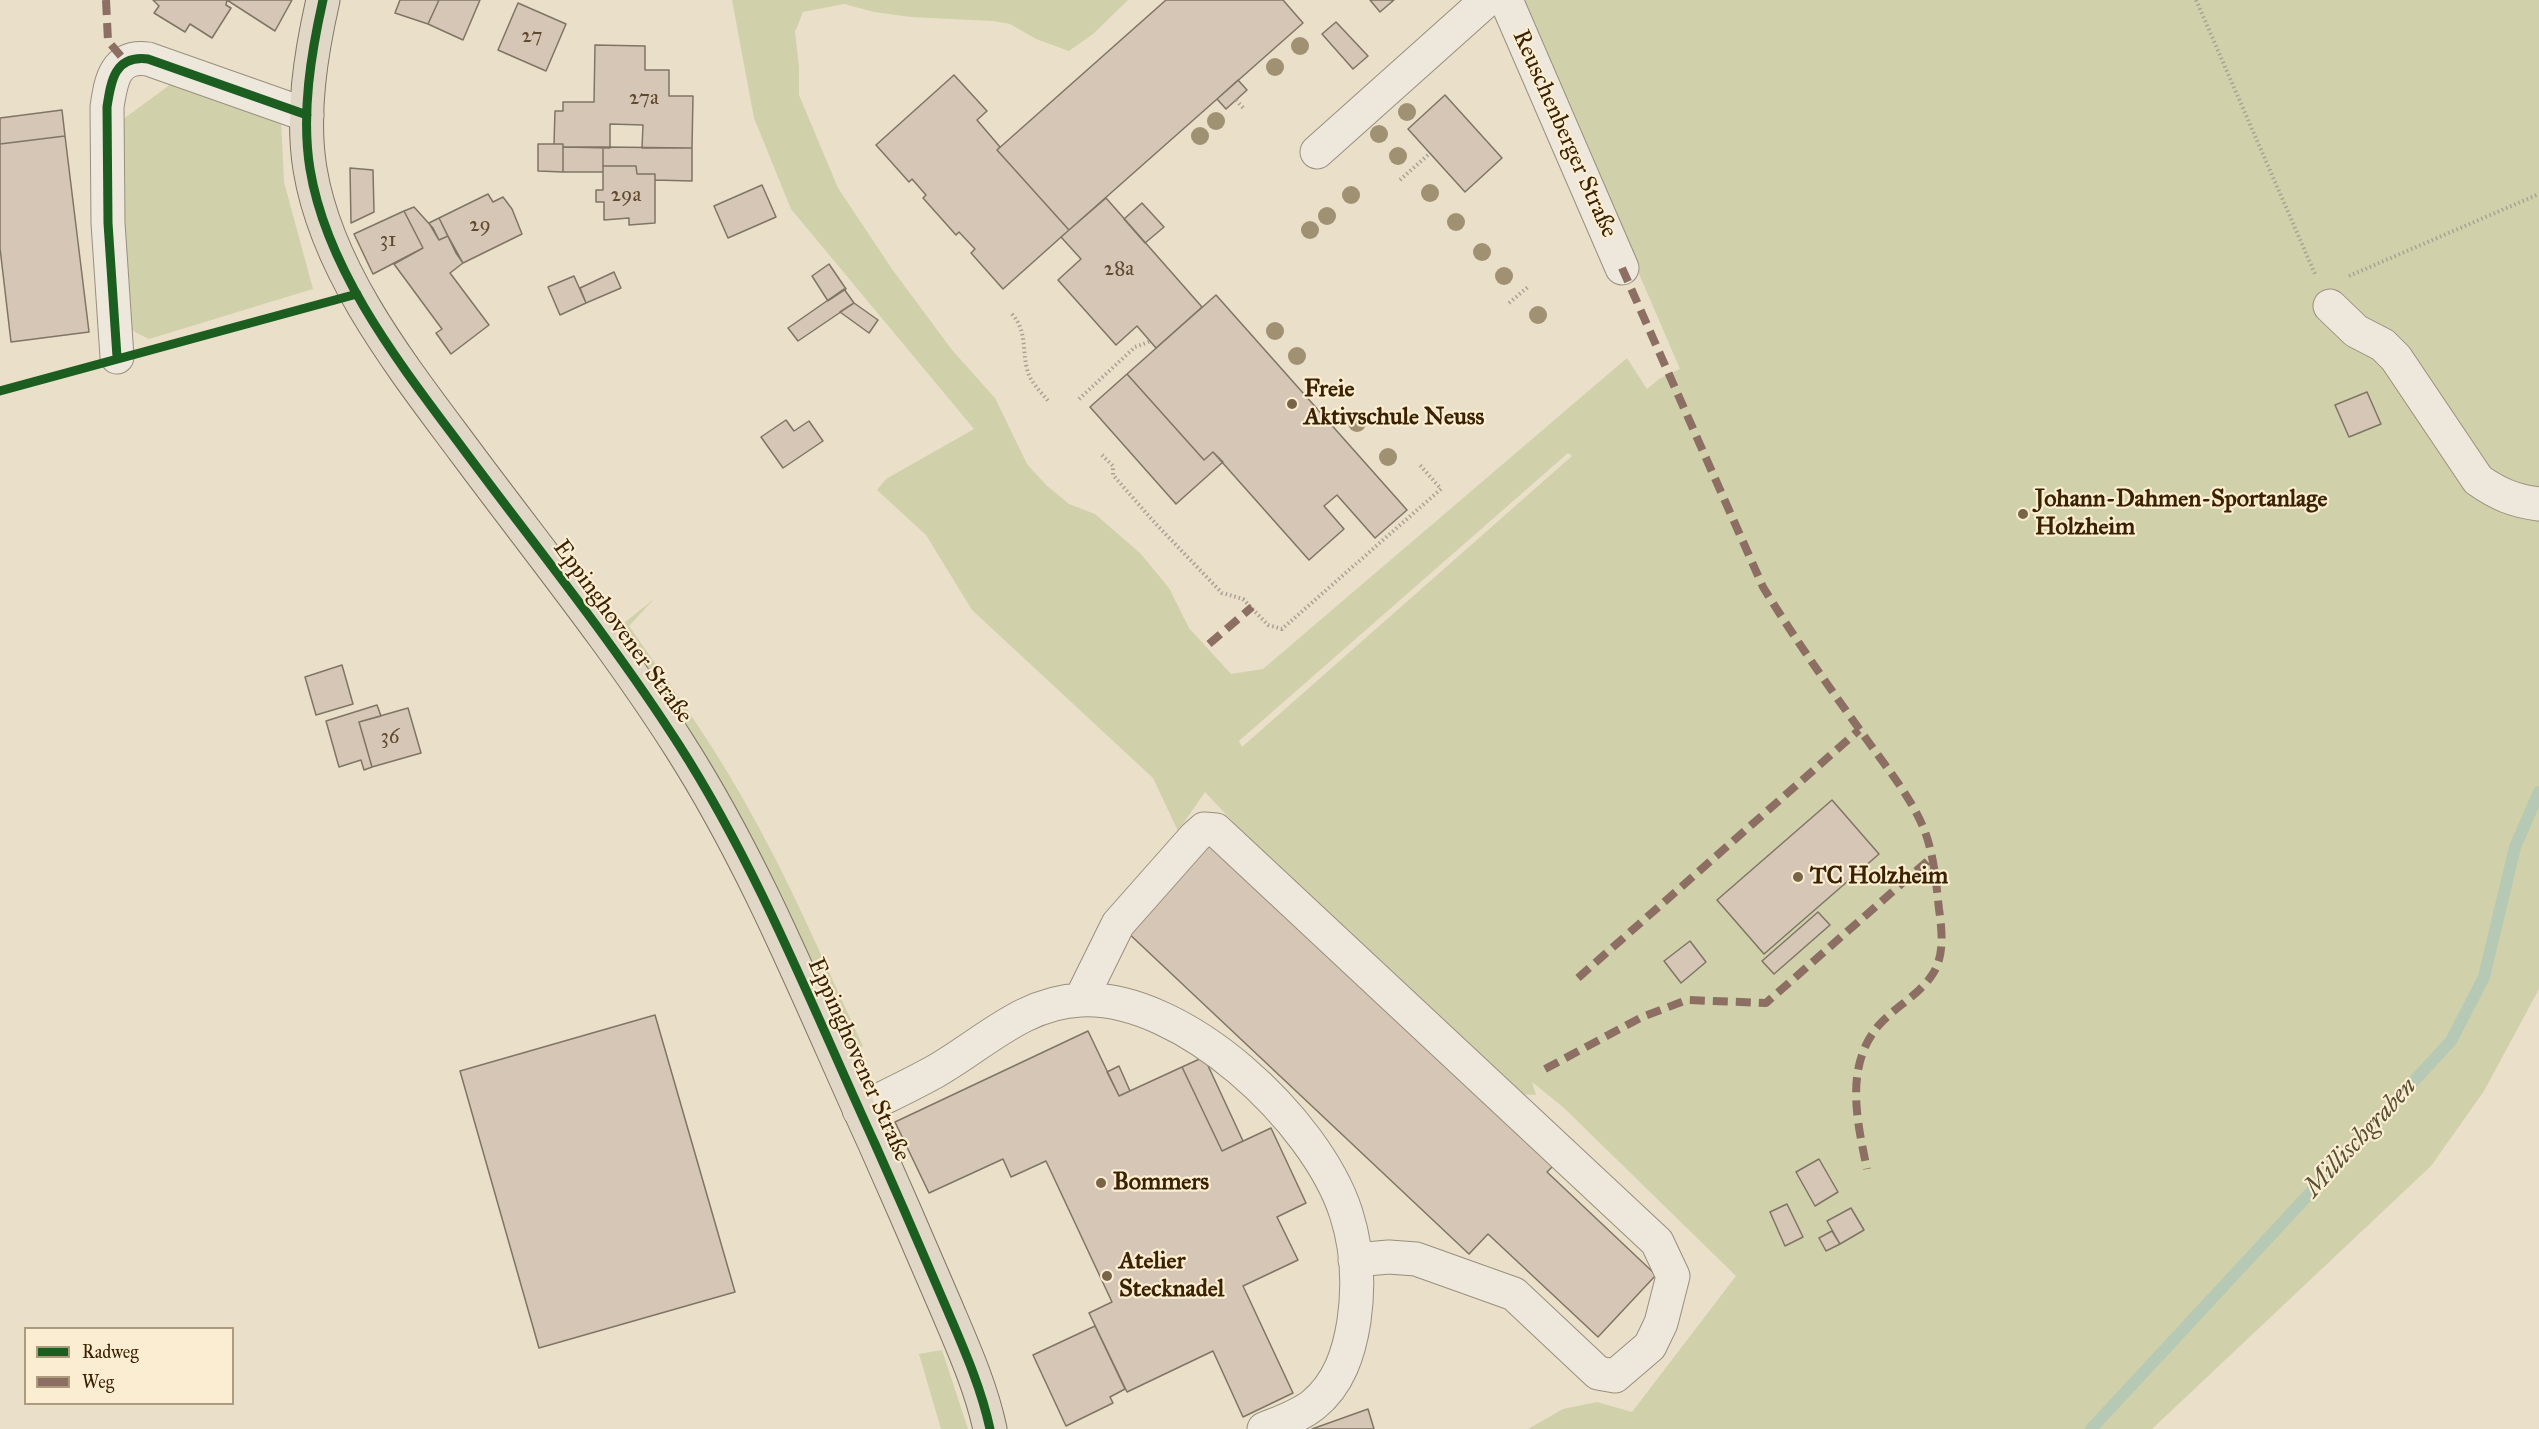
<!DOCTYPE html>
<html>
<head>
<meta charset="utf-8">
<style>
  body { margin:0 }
  #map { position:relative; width:2539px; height:1429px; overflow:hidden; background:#eadfc8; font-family:"IM FELL Great Primer",serif }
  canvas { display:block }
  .legend { position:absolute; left:24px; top:1327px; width:210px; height:78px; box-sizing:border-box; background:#faedd2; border:2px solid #ad9b7e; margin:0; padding:8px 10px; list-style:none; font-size:18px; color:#3a2100 }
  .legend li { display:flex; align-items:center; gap:12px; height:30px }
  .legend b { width:30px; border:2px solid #ad9b7e }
</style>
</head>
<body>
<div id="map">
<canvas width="2539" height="1429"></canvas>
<ul class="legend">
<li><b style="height:8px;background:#1b5e20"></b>Radweg</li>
<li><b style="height:8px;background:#8d6e63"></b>Weg</li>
</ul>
</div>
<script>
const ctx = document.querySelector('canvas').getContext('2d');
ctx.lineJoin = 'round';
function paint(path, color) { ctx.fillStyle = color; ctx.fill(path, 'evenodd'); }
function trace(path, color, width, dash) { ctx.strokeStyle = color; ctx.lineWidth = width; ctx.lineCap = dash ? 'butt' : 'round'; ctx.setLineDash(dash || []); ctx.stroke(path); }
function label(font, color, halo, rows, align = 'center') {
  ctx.font = font + ' "IM FELL Great Primer",serif'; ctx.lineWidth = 4.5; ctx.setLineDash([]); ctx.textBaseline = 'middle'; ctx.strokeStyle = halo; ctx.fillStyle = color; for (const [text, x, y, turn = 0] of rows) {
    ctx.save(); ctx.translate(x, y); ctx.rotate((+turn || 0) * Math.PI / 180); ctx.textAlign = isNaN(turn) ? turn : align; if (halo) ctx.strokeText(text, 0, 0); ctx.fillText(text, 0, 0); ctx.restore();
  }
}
const green = new Path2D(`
  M 732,0 L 1128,0 L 1093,34 L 1069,51 L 1036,39 L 1010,24 L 993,21 L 911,17 L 874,12 L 844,4 L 803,12 L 795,32 L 799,67 L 799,95 L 838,188 L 892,269 L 952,350 L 995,398 L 1027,464 L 1046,485 L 1069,504 L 1095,514 L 1140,553 L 1169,588 L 1189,628 L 1231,674 L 1263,669 L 1627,358 L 1647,389 L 1659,379 L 1680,369 L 1521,0 L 2539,0 L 2539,989 L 2484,1091 L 2431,1166 L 2152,1429 L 1528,1429 L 1563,1409 L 1597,1402 L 1632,1412 L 1736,1276 L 1563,1107 L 1532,1082 L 1536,1095 L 1513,1094 L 1263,854 L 1205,792 L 1178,831 L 1153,778 L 972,610 L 926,535 L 877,490 L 886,479 L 974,429 L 791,209 L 754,118 ZM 1568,453 L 1572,456 L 1242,747 L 1239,741 Z
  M 175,81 L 281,118 L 284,182 L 313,289 L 149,339 L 135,332 L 127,325 L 118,123 Z
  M 654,599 L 629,626 C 668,682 708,737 742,797 C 788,877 824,962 863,1046 L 852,1052 C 813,967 778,879 730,798 C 695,740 655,685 615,630 Z
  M 942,1350 L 968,1429 L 941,1429 L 919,1354 Z`);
const stream = new Path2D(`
  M 2091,1429 L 2451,1041 L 2484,977 L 2515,847 L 2539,792`);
const building = new Path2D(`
  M 153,0 L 227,0 L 226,5 L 231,8 L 212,38 L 190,24 L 185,32 L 154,13 L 159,6 Z
  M 227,0 L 292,0 L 275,31 Z
  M 400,0 L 439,0 L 428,24 L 395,13 Z
  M 439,0 L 480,0 L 463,40 L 428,24 Z
  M 1166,0 L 1283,0 L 1303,23 L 1069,230 L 997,150 Z
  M 1370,0 L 1394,0 L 1380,12 Z
  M 518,3 L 566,24 L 546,71 L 498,50 Z
  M 1336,22 L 1368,56 L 1353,69 L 1322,34 Z
  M 595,45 L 645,46 L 645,70 L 669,70 L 669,96 L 693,96 L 692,148 L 642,148 L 643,125 L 610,124 L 610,148 L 563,147 L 563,144 L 554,144 L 555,111 L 563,111 L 563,102 L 594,102 Z
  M 954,75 L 987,111 L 977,120 L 1000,147 L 997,150 L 1069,230 L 1003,289 L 971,253 L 975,249 L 959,232 L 956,235 L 923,198 L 926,195 L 912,179 L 909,182 L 876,145 Z
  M 1238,80 L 1247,90 L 1226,109 L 1217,99 Z
  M 1445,95 L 1502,158 L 1465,192 L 1408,129 Z
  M 62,110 L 65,136 L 0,144 L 0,118 Z
  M 65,136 L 89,332 L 11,342 L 0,248 L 0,144 Z
  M 538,144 L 563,144 L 563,172 L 538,171 Z
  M 563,147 L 603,147 L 603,172 L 563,172 Z
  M 603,147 L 692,148 L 692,181 L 655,180 L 655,174 L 637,174 L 636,166 L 603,166 Z
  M 603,166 L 636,166 L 637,174 L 655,174 L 655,223 L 629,225 L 629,218 L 604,220 L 604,202 L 596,202 L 596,190 L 603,190 Z
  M 350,168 L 373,170 L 374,212 L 351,223 Z
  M 762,185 L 776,217 L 728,238 L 714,206 Z
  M 488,194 L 493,202 L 503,197 L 512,209 L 522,234 L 463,263 L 456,253 L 439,218 Z
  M 1106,198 L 1202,307 L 1156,348 L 1137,326 L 1116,345 L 1058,280 L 1081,259 L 1061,237 Z
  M 1142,203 L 1164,227 L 1145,243 L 1124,219 Z
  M 414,207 L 433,228 L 439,240 L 448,236 L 463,263 L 450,273 L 489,325 L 451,354 L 436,333 L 442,329 L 394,264 L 423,248 L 404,211 Z
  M 404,211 L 423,248 L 373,274 L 354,234 Z
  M 439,218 L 448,236 L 439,240 L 429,223 Z
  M 829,264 L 846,289 L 828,301 L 812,276 Z
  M 614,272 L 621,288 L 586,303 L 580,288 Z
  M 574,276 L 586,303 L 560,315 L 548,287 Z
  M 844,289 L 854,303 L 798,341 L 788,328 Z
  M 1216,295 L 1407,510 L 1375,538 L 1337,495 L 1324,506 L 1344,529 L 1309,560 L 1213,452 L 1204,460 L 1127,374 Z
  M 854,303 L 878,320 L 869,333 L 840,312 Z
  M 1127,374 L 1204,460 L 1213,452 L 1223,462 L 1176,504 L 1090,407 Z
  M 2367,392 L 2381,424 L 2349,437 L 2335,405 Z
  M 786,420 L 794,431 L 809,421 L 823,441 L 783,468 L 761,437 Z
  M 342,665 L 353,704 L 316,715 L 305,677 Z
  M 377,705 L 381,716 L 359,722 L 372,767 L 364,770 L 361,760 L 339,767 L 326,721 Z
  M 408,708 L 421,753 L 372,767 L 359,722 Z
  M 1832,800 L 1879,854 L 1764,954 L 1717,900 Z
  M 1209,842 L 1553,1166 L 1547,1172 L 1656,1275 L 1598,1337 L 1488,1234 L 1469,1254 L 1125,930 Z
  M 1818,912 L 1830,925 L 1774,974 L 1762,961 Z
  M 1690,941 L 1706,962 L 1681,983 L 1664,961 Z
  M 655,1015 L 735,1292 L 539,1348 L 460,1071 Z
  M 1088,1031 L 1119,1096 L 1182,1067 L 1222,1151 L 1271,1128 L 1306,1203 L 1277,1217 L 1298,1260 L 1243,1286 L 1293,1393 L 1243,1417 L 1213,1351 L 1127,1392 L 1089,1313 L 1112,1302 L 1046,1161 L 1011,1177 L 1003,1159 L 929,1193 L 895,1122 Z
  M 1204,1057 L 1243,1141 L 1222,1151 L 1182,1067 Z
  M 1119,1066 L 1130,1091 L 1119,1096 L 1107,1072 Z
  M 1819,1159 L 1838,1192 L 1815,1206 L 1796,1172 Z
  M 1787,1204 L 1803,1237 L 1785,1246 L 1770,1212 Z
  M 1851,1208 L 1864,1230 L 1840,1244 L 1827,1221 Z
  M 1832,1231 L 1840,1244 L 1826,1251 L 1819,1238 Z
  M 1095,1326 L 1125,1389 L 1110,1397 L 1113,1403 L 1066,1426 L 1033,1355 Z
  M 1368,1409 L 1374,1429 L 1312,1429 Z`);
const path = new Path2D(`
  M 2196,0 L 2315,274
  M 1236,100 L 1245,110
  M 1400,180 L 1430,153
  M 2349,276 L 2539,194
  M 1509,303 L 1529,286
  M 1012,314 C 1027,331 1022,349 1027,369 C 1030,382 1041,392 1049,402
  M 1079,399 L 1135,347 L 1151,341
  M 1102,455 L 1113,466 L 1113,475 L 1155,523 L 1222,593 L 1243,599 L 1268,625 L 1282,629 L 1441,489 L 1419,464`);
const minor = new Path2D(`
  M 1506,0 L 1622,268
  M 1317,152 L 1487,0
  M 2330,306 L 2356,331 L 2383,345 L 2396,358 L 2478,480 C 2498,494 2514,501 2539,504
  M 117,357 L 108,223 L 107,107 C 111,80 115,55 148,59 L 307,115
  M 1081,999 L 1118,924 L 1195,837 L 1204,829 L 1216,830 L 1657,1242 L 1673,1276 L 1661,1323 L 1650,1346 L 1615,1376 L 1598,1373 L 1514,1294 L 1416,1259 L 1389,1257 L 1355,1260
  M 859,1110 C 885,1097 911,1085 936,1071 C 983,1044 1024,1002 1081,1000 C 1183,995 1316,1120 1346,1213 C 1357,1247 1359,1286 1354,1321 C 1349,1353 1339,1384 1313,1405 C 1299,1416 1281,1422 1264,1429`);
const major = new Path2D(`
  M 323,0 C 311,53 301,114 310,169 C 327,273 403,368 464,450 C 536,547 614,643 679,745 C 759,870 813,1009 875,1144 C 899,1198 923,1253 946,1307 C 963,1347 981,1387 990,1429`);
const quiet = new Path2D(`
  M 106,0 L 108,41 L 125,61
  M 1622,268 L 1763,587 C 1793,636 1826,683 1860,730 C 1882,762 1909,793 1924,829 C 1934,855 1936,882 1939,909 C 1942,931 1945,956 1932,975 C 1919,995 1895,1007 1879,1025 C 1844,1066 1857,1121 1867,1169
  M 1209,644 L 1252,607
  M 1578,978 L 1859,730
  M 1545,1069 L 1642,1017 L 1687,1000 L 1766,1003 L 1932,857`);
const cycleway = new Path2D(`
  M 323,0 C 311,53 301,114 310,169 C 327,273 403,368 464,450 C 536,547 614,643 679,745 C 759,870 813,1009 875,1144 C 899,1198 923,1253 946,1307 C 963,1347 981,1387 990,1429
  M 117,357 L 108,223 L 107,107 C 111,80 115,55 148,59 L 307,115
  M 0,391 L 357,294`);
const trees = [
  [1300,46],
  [1275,67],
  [1407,112],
  [1216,121],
  [1379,134],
  [1200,136],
  [1398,156],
  [1430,193],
  [1351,195],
  [1327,216],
  [1456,222],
  [1310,230],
  [1482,252],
  [1504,276],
  [1538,315],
  [1275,331],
  [1297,356],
  [1357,423],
  [1388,457]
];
const markers = [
  [1292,404,6,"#786446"],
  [2023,514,6,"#786446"],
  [1798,877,6,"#786446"],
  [1101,1183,6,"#786446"],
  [1107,1276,6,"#786446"]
];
const numberNames = [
  ["27",532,37],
  ["27a",644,99],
  ["29a",626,196],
  ["29",480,226],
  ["31",388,241],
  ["28a",1119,270],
  ["36",390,738]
];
const streetNames = [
  ["Reuschenberger Straße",1564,134,66],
  ["Eppinghovener Straße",622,632,54],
  ["Eppinghovener Straße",858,1060,66]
];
const poiNames = [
  ["Freie",1304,390],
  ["Aktivschule Neuss",1304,418],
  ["Johann-Dahmen-Sportanlage",2035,500],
  ["Holzheim",2035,528],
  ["TC Holzheim",1810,877],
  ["Bommers",1113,1183],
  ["Atelier",1119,1262],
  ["Stecknadel",1119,1290]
];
const waterNames = [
  ["Millischgraben",2361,1138,-47]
];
paint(green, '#d0d1aa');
trace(stream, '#b5c9b4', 12);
paint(building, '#d6c6b6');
trace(building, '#7f7564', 1.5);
trace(minor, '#998f7e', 35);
trace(major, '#7f7564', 35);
trace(path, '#a9a296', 4, [1.5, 3]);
trace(minor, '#ede7dc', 33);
trace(major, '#e0d7c6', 33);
trace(quiet, '#8d6e63', 8, [15, 8]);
trace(cycleway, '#1b5e20', 9);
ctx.fillStyle = '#9f9172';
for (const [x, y] of trees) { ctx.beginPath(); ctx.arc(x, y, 9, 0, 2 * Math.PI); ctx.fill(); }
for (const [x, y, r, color] of markers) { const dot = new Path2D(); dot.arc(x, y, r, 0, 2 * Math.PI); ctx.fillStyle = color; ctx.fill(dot); trace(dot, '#faedd2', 2); }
label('21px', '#614a2e', null, numberNames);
label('24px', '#3a2100', '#faedd2', streetNames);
label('bold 24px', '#3a2100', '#faedd2', poiNames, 'left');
label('italic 26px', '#585034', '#faedd2', waterNames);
</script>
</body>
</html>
